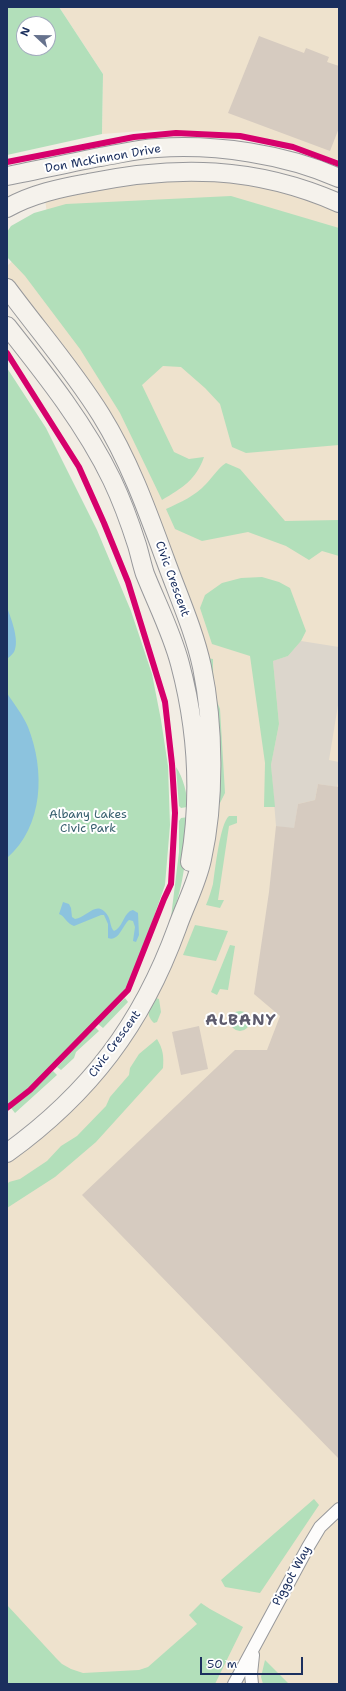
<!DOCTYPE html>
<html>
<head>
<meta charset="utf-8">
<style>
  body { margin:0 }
  #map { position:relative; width:346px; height:1691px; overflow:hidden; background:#f2ede4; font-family:"Shantell Sans",sans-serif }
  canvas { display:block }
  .frame { position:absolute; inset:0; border:8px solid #1b2f5e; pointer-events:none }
  .north { position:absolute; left:16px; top:16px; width:40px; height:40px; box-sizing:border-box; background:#fff; border:1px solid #a4acbf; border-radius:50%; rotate:292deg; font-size:11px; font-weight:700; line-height:16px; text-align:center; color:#1b2f5e }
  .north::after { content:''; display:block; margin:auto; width:14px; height:18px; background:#66728d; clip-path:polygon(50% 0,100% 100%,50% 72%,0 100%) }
  .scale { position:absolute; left:200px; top:1657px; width:103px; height:18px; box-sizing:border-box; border:2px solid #1b2f5e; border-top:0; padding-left:5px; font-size:12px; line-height:14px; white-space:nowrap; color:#1b2f5e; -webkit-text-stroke:3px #fff; paint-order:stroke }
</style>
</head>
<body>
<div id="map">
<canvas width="346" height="1691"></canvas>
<div class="frame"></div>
<div class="north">N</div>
<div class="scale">50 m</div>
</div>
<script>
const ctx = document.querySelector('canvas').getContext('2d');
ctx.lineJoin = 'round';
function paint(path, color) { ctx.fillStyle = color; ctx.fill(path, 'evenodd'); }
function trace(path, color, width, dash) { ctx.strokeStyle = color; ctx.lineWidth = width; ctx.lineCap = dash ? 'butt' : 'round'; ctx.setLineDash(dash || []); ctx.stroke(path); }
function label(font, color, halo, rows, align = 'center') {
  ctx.font = font + ' "Shantell Sans",sans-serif'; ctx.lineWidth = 4; ctx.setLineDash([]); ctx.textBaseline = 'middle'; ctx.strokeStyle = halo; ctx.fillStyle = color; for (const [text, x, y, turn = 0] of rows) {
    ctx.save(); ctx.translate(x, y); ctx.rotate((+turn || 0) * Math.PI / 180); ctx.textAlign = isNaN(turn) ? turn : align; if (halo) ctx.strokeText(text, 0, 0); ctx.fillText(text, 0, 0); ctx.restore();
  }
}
const built = new Path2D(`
  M 59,7 L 339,7 L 339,160 L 233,133 L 156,130 L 102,134 L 103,74 Z
  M 203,171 L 339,203 L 339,1684 L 7,1684 L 7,1153 L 107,1060 L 196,882 L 205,687 L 114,438 L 7,288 L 7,266 L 49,227 L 44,193 Z`);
const industrial = new Path2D(`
  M 301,641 L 339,647 L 339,699 L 329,760 L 339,762 L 339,779 L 337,787 L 318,784 L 315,800 L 298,804 L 294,829 L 276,826 L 271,765 L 279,724 L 273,661 L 288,656 Z`);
const green = new Path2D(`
  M 7,7 L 59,7 L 103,74 L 102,134 L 7,155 ZM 24,24 L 48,24 L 48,48 L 24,48 Z
  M 231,196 L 339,228 L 339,445 L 246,453 L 232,447 L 220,404 L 205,388 L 181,367 L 163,366 L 142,385 L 174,452 L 189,459 L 204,457 C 196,480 182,488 162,500 L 120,413 L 80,349 L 25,276 L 7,257 L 7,232 L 11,226 L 34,213 L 66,204 Z
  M 7,368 L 46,428 L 97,530 L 131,611 L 152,674 L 161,720 L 168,766 L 170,825 L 165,885 L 150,928 L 127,987 L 51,1068 L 7,1107 Z
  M 226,463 L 240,469 L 285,521 L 339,520 L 339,556 L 322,551 L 309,560 L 286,546 L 248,532 L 202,541 L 175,529 L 166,509 C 181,502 195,496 206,484 C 213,477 217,469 226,463 Z
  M 262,577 L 279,582 L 290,588 L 306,631 L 301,641 L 288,656 L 273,661 L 279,724 L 271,765 L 275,807 L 264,807 L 265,763 L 250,656 L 212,644 L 200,608 L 205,595 L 222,583 L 241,578 Z
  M 207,658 L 213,659 C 213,676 213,694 220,709 L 225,793 L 218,807 Z
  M 176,767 C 183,777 188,795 187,807 L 181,808 L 179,806 Z
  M 229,816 L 237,816 L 237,823 L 229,826 L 218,900 L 224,900 L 220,908 L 206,905 C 209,898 211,891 213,884 C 215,871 220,823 229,816 Z
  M 189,817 C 186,851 185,886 171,917 L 179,852 L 179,821 L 181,818 Z
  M 195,925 L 228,931 L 216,961 L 183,955 Z
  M 230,945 L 235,946 L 228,990 L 220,989 L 217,995 L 211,992 Z
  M 125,998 L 128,1002 L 103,1028 L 98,1024 Z
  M 156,998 L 159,999 L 161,1012 L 157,1022 L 154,1023 C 144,1013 150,1008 156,998 Z
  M230 1021a10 10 0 1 1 20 0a10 10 0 1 1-20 0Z
  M 95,1027 L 99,1031 L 76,1052 L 74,1058 L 61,1070 L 57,1067 Z
  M 157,1039 C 163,1049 164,1056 163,1068 L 96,1142 L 55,1177 L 7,1208 L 7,1185 L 9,1182 L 20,1179 L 47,1161 L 61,1146 L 77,1136 L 106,1106 L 110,1097 L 129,1075 L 130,1068 L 139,1054 Z
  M 53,1071 L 57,1075 L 15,1113 L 11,1108 Z
  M 314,1499 L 319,1505 L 317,1508 L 260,1593 L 225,1587 L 221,1580 Z
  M 201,1603 L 210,1609 L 243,1627 L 215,1684 L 7,1684 L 7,1605 L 56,1658 L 62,1664 L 71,1669 L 83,1673 L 139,1670 L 148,1667 L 197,1624 L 189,1615 Z
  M 265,1660 L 289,1684 L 263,1684 L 261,1677 Z`);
const water = new Path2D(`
  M 7,607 C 11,619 20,640 14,652 C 12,655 9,657 7,659 Z
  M 7,693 C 14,704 23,715 28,727 C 45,770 44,826 7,858 Z
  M 63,902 L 69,904 L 71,908 L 72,917 L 75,919 C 87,918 97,898 108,916 C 111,921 110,927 114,931 C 122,928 123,916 130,911 L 133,910 L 138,913 L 139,935 L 136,942 L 133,941 L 135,927 L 133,921 L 129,920 C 122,926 119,942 108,938 L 108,924 L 104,915 L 101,915 L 74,926 C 66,923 65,916 59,914 Z`);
const building = new Path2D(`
  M 259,36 L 304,53 L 306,48 L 329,57 L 327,62 L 339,66 L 339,128 L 330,151 L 228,113 Z
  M 318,784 L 339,787 L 339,1459 L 82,1195 L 235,1050 L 267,1050 L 280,1016 L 254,994 L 269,892 L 276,826 L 294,828 L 298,804 L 315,800 Z
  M 199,1026 L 208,1069 L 181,1075 L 172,1032 Z`);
const street = new Path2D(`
  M 234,1684 L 308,1547 L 320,1527 L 339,1509
  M 252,1684 L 251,1674 L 253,1655`);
const secondary = new Path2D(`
  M 7,176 C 38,170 69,163 100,157 C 119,154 138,149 157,148 C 216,144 285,154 339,178
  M 7,208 C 32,194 60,188 88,183 C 176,165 255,166 339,203
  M 7,288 C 38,330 73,370 101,415 C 129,460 147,510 165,559 C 178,595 194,630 202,667 C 214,725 215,801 202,859 C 197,883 185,905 177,928 C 142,1024 90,1093 7,1153
  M 7,326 C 45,374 85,424 112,480 C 122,501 130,523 137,545 C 140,555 142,565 145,574 C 157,604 172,633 180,664 C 197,728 201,797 190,862`);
const cycleway = new Path2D(`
  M 7,162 L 134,137 L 176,133 L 240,136 L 293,147 L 339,164
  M 7,353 L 79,467 L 104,523 L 128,582 L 165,702 L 172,764 L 175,813 L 171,884 L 164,899 L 128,990 L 30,1090 L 7,1108`);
const streetNames = [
  ["Don McKinnon Drive",103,159,-10],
  ["Civic Crescent",172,579,70],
  ["Civic Crescent",115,1044,-54],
  ["Piggot Way",292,1576,-61]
];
const parkNames = [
  ["Albany Lakes",88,815],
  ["Civic Park",88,829]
];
const districtNames = [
  ["ALBANY",241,1021]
];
paint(built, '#eee2cd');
paint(industrial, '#dcd6cc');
paint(green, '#b2dfba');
paint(water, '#8cc3de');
paint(building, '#d6cbc0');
trace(street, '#97989b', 14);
trace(secondary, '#97989b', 20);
trace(street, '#fdfcfb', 12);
trace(secondary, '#f5f2ec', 18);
trace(cycleway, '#d6006c', 6);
label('12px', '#1b2f5e', '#fff', streetNames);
label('12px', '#38606f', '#fff', parkNames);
ctx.letterSpacing = '1px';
label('bold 16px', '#5d5b6d', '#fff', districtNames);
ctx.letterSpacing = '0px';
</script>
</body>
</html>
